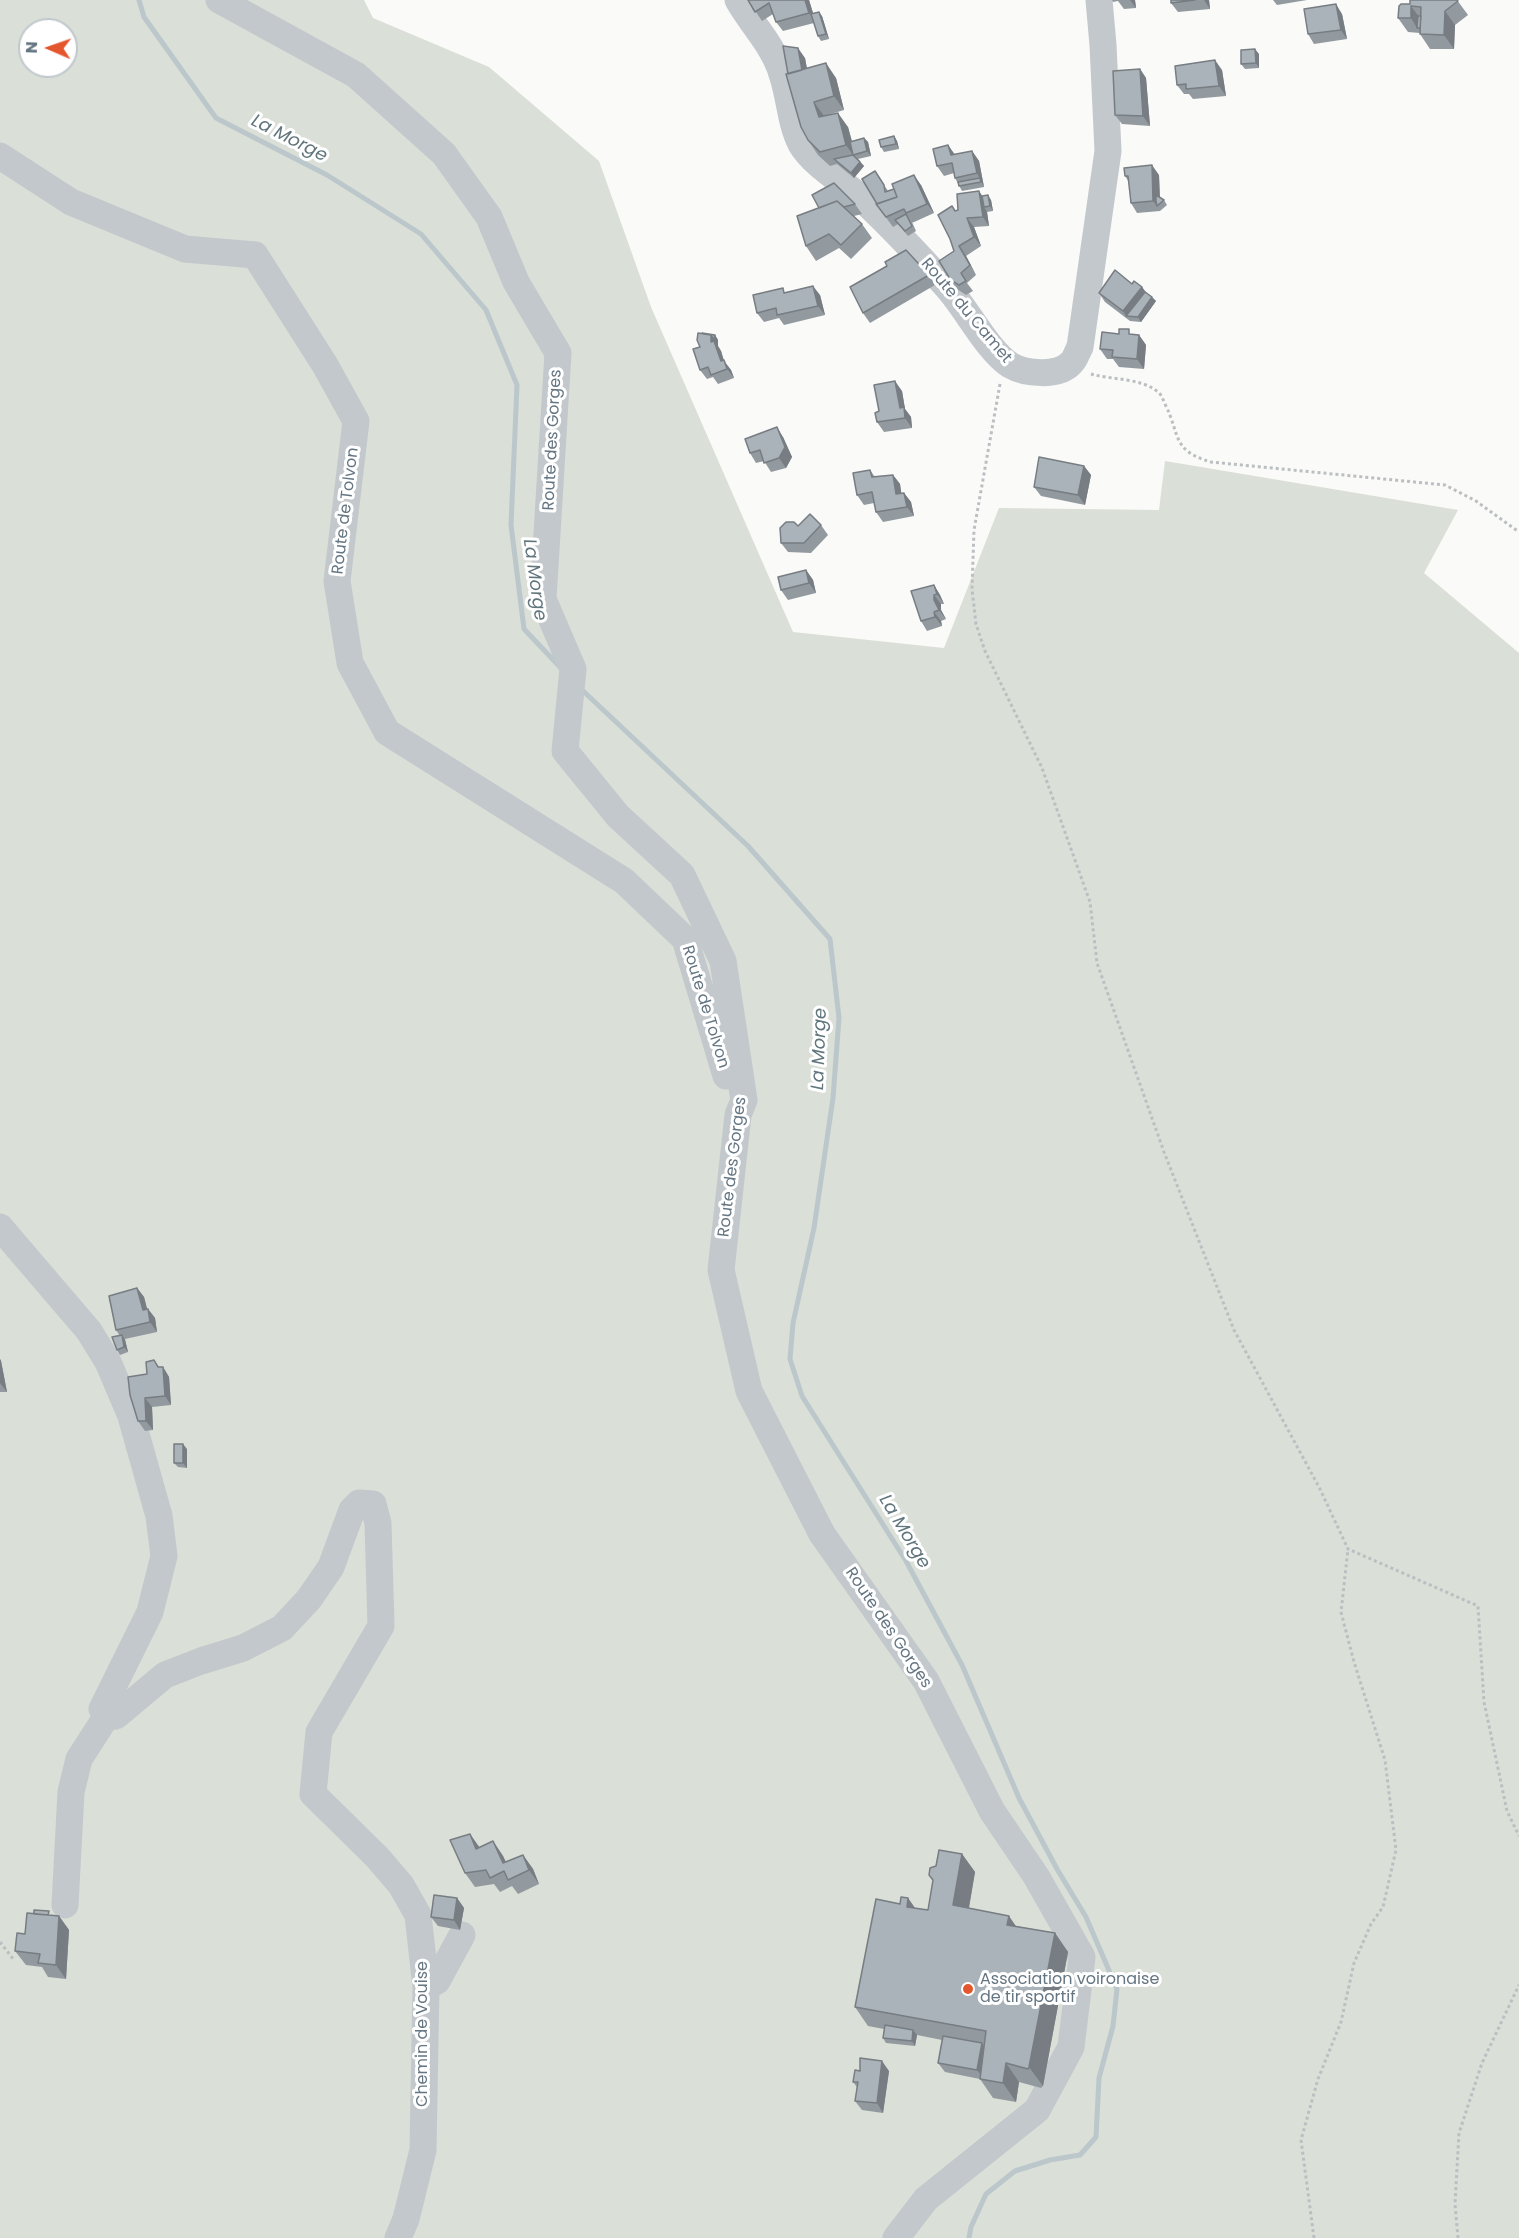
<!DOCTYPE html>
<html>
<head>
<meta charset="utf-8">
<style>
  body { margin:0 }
  #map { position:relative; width:1519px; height:2238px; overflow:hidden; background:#fafaf8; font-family:Poppins,sans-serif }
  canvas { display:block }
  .north { position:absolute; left:18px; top:18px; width:60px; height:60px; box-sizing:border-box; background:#fff; border:2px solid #c1c8cd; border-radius:50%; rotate:272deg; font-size:16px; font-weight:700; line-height:24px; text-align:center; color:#657683 }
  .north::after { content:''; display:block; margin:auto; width:21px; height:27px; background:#e4572e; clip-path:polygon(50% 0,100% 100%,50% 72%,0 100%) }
</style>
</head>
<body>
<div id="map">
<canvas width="1519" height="2238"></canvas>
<div class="north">N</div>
</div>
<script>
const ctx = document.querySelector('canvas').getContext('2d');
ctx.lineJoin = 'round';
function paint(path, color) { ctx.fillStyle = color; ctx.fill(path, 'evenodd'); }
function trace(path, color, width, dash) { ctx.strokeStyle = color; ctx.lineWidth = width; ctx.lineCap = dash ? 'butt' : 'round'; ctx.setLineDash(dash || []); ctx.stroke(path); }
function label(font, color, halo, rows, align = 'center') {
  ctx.font = font + ' Poppins,sans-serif'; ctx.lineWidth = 6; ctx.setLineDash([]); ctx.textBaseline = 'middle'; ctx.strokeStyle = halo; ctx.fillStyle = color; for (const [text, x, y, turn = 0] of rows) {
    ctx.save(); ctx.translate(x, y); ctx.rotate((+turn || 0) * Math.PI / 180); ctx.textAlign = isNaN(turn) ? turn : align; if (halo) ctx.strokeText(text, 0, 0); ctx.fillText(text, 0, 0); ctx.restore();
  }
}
const green = new Path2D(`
  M 0,0 L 364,0 L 373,18 L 489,67 L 599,161 L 651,307 L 793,632 L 944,648 L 999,508 L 1159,510 L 1165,461 L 1458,510 L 1424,573 L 1519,653 L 1519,2238 L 0,2238 ZM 30,30 L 66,30 L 66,66 L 30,66 Z`);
const stream = new Path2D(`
  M 139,0 L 144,17 L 216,118 L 327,175 L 421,234 L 486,310 L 517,385 L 511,525 L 524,629 L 560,667
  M 581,689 L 748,846 L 830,939 L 839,1018 L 833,1098 L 814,1228 L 793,1323 L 790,1359 L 802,1396 L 906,1561 L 962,1665 L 1019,1798 L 1057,1869 L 1086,1917 L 1117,1989 L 1113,2026 L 1099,2078 L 1096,2137 L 1080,2155 L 1050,2160 L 1015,2171 L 986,2194 L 971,2227 L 969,2238`);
const path = new Path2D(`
  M 1091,374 C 1112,380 1142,378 1158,392 C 1162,395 1163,400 1165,404 C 1181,436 1171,450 1211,462 L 1445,485 L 1476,501 L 1519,532
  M 1000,384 L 974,530 L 972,589 L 976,624 L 985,651 L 1042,768 L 1090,902 L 1097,963 L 1164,1152 L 1234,1330 L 1320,1489 L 1348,1549 L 1478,1606 L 1484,1702 L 1507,1811 L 1519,1836
  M 0,1942 L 14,1960
  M 1314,2238 L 1301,2140 L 1318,2079 L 1341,2022 L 1354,1963 L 1371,1924 L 1383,1907 L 1396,1850 L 1385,1760 L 1354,1662 L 1341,1612 L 1348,1549
  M 1458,2238 L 1455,2204 L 1459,2133 L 1482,2063 L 1519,1985`);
const minor = new Path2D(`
  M 219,0 L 356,75 L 444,154 L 489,217 L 516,282 L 558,353 L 543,599 L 573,669 L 565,751 L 618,816 L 682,875 L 723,961 L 744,1100 L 738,1115 L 721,1270 L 749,1391 L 822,1534 L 926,1681 L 992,1811 L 1036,1876 L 1082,1957 L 1071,2047 L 1037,2110 L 926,2199 L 896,2238
  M 738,0 C 752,25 774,46 782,74 C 790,97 790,123 801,144 C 813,165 844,182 862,199 C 892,227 920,257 947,287 C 966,308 988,351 1010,365 C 1025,374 1058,377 1071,363 C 1075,360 1077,352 1080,347 L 1108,151 L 1103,45 L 1099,0
  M 0,156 L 71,202 L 185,249 L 255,255 L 325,365 L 356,421 L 337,581 L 350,663 L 387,732 L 624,881 L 685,939 L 726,1076
  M 0,1227 L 89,1331 L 108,1362 L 131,1416 L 159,1516 L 164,1556 L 150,1612 L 102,1709 L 106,1717 L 116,1716 L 165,1675 L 201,1661 L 243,1648 L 282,1628 L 309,1599 L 331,1567 L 352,1510 L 359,1503 L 373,1504 L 378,1523 L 381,1626 L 319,1732 L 313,1794 L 377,1857 L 401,1885 L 418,1915 L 426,1987 L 423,2150 L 406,2219 L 398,2238
  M 65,1905 L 71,1792 L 79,1759 L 106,1717
  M 426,1987 L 437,1981 L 462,1935`);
const wall = new Path2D(`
  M 748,0 L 809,0 L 813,13 L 822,16 L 829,39 L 821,41 L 818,36 L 814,23 L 783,31 L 776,22 L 773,14 L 762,21 Z
  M 1112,0 L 1135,0 L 1136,8 L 1124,9 L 1118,1 L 1113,2 Z
  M 1171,0 L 1209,0 L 1210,9 L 1178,12 L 1171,3 Z
  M 1273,0 L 1307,0 L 1277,5 Z
  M 1457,0 L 1468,15 L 1455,25 L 1454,49 L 1430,49 L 1420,34 L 1420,33 L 1408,32 L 1398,18 L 1410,4 Z
  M 1342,14 L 1347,39 L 1314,44 L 1308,34 Z
  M 1259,54 L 1259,68 L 1245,69 L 1241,64 Z
  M 805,58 L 807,69 L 836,78 L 844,110 L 824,116 L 848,127 L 852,141 L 864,138 L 868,142 L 871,156 L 858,159 L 864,166 L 854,178 L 837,164 L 830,166 L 818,155 L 808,140 L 788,74 Z
  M 1140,69 L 1146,78 L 1150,126 L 1122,124 L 1115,115 Z
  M 1222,70 L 1226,96 L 1193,99 L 1189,94 L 1184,94 L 1177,85 Z
  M 894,136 L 897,141 L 899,149 L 884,152 L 881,147 Z
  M 948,145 L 955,155 L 972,151 L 979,161 L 984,187 L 962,191 L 955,178 L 954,173 L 944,176 L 937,166 Z
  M 875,171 L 888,191 L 921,185 L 934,213 L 912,223 L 912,222 L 916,231 L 908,236 L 898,224 L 893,227 L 876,204 Z
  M 1159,175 L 1160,198 L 1164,200 L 1167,205 L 1160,211 L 1137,213 L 1131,203 L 1129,182 L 1125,176 Z
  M 979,191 L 982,196 L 991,200 L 993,211 L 987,212 L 989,226 L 974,227 L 981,246 L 966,256 L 976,275 L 967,283 L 973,291 L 966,295 L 957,289 L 950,279 L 954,251 L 956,210 L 958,210 Z
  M 855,204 L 862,214 L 854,216 L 862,224 L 872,238 L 851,259 L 839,248 L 816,261 L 806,246 L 797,216 Z
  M 929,275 L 935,285 L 870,323 L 863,313 Z
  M 1132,284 L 1142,287 L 1145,292 L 1156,301 L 1141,322 L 1130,321 L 1105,302 L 1099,293 Z
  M 786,292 L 820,295 L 825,315 L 784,325 L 779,318 L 764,322 L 757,313 Z
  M 715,335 L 718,340 L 718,346 L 721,351 L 724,361 L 731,370 L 734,378 L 718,384 L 713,377 L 707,379 L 700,370 L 700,347 Z
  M 1133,335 L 1139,335 L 1146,345 L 1144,369 L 1119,367 L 1113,359 L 1107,359 L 1100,349 Z
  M 902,391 L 905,409 L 911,417 L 912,428 L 884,432 L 877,422 L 879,411 Z
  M 783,437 L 792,457 L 786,468 L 771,472 L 764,461 L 756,463 L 750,453 Z
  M 1084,466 L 1091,475 L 1085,505 L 1041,496 L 1034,487 Z
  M 870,470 L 875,477 L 893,475 L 900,484 L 901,493 L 904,493 L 911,502 L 914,516 L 883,522 L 876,512 L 874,503 L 864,505 L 857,495 Z
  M 821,525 L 828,535 L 811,553 L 788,552 L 781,543 L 798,526 Z
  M 806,570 L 813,580 L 816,593 L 788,600 L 781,590 Z
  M 934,585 L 940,595 L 944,604 L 941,604 L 941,610 L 946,619 L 941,621 L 942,626 L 927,631 L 921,621 Z
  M 137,1288 L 144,1297 L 147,1309 L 148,1309 L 155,1318 L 157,1332 L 125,1339 L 128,1352 L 120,1355 L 117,1350 L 120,1336 L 116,1330 Z
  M 0,1359 L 1,1361 L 7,1392 L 0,1392 Z
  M 154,1360 L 159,1367 L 163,1367 L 169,1377 L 171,1405 L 152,1407 L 153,1430 L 145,1431 L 138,1421 L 147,1374 Z
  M 187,1449 L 187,1468 L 178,1467 L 174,1463 Z
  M 470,1834 L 479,1848 L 493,1841 L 503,1856 L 506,1862 L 523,1855 L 533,1869 L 539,1884 L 518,1894 L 512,1886 L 500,1892 L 494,1884 L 475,1887 L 465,1873 Z
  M 962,1854 L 975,1872 L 969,1908 L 1016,1926 L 1055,1933 L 1068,1952 L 1043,2086 L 1041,2088 L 1019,2082 L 1016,2102 L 993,2098 L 980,2079 L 945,2072 L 938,2063 L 942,2040 L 917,2035 L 915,2046 L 886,2043 L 883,2038 L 884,2029 L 868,2026 L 855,2007 L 900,1904 L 908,1898 L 915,1908 L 928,1910 L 933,1881 L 929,1875 L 936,1866 Z
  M 457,1898 L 464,1908 L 460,1930 L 438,1926 L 431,1917 Z
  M 51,1915 L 59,1916 L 69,1930 L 66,1979 L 48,1977 L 42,1967 L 26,1965 L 15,1951 L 25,1934 Z
  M 860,2071 L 889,2071 L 883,2113 L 862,2110 L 855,2101 L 857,2087 L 853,2082 Z`);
const shadedWall = new Path2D(`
  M 805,0 L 809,0 L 816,23 L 809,13 Z
  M 1130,0 L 1135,0 L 1136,8 Z
  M 1204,0 L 1209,0 L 1210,9 Z
  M 1336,4 L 1342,14 L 1347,39 L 1341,30 Z
  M 1411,6 L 1422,21 L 1417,28 L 1411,18 Z
  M 1445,11 L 1455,25 L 1454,49 L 1444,35 Z
  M 819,12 L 822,16 L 829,39 L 826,34 Z
  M 798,48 L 805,58 L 810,85 L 803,75 Z
  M 1255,49 L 1259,54 L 1259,68 L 1256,63 Z
  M 1215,60 L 1222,70 L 1226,96 L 1219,86 Z
  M 826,63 L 836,78 L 844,110 L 834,96 Z
  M 1140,69 L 1146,78 L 1150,126 L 1143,116 Z
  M 814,102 L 824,116 L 819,117 Z
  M 838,113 L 848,127 L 855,154 L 853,155 L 846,145 Z
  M 894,136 L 897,141 L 899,149 L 896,144 Z
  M 864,138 L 868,142 L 871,156 L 867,151 Z
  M 948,145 L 955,155 L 951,155 Z
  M 972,151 L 979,161 L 984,187 L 977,173 Z
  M 860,162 L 864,166 L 854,178 L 851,173 Z
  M 1152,165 L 1159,175 L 1160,203 L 1157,206 L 1153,201 Z
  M 914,175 L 921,185 L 934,213 L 927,204 Z
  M 979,191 L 985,200 L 984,207 L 987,212 L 989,226 L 983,217 Z
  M 988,195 L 991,200 L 993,211 L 990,206 Z
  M 967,218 L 974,227 L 981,246 L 974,237 Z
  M 959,246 L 966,256 L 976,275 L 970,265 Z
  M 813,286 L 820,295 L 825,315 L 818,306 Z
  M 1142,287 L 1149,296 L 1126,316 L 1123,311 Z
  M 1152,297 L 1156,301 L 1141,322 L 1138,317 Z
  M 711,335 L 715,335 L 718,340 L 718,346 L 721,351 L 724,361 L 731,370 L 734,378 L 721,361 L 711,342 Z
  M 1139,335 L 1146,345 L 1144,369 L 1137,359 Z
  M 895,381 L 902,391 L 905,409 L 911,417 L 912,428 L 905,418 L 900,408 Z
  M 777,427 L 783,437 L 792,457 L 786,468 L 779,458 Z
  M 1084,466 L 1091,475 L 1085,505 L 1078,495 Z
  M 893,475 L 900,484 L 903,504 L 896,494 Z
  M 904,493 L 911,502 L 914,516 L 907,507 Z
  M 806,570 L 813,580 L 816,593 L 809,583 Z
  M 934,585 L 940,595 L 944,604 L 937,594 Z
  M 934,595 L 941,604 L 941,610 L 946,619 L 939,610 L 934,600 Z
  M 934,612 L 941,621 L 942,626 L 935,617 Z
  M 137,1288 L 144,1297 L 150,1320 L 143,1310 Z
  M 148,1309 L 155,1318 L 157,1332 L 150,1322 Z
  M 122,1335 L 125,1340 L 128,1352 L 124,1347 Z
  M 0,1359 L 1,1361 L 7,1392 L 0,1383 Z
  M 154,1360 L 161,1370 L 163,1367 L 169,1377 L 171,1405 L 165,1396 L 158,1367 Z
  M 145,1398 L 152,1407 L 153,1430 L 146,1421 Z
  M 183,1444 L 187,1449 L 187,1468 L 183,1463 Z
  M 470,1834 L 480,1848 L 476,1849 Z
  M 493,1841 L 503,1856 L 513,1878 L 503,1863 Z
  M 962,1854 L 975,1872 L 966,1924 L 953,1905 Z
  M 523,1855 L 533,1869 L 539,1884 L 529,1870 Z
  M 457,1898 L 464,1908 L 460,1930 L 454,1920 Z
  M 908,1898 L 921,1917 L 907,1907 Z
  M 59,1916 L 69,1930 L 66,1979 L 56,1965 Z
  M 1009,1916 L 1022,1935 L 1007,1925 Z
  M 1055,1933 L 1068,1952 L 1043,2086 L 1029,2067 Z
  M 913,2030 L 917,2035 L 915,2046 L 912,2041 Z
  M 982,2043 L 988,2053 L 984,2079 L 977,2070 Z
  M 882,2061 L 889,2071 L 883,2113 L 877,2103 Z
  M 1006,2063 L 1019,2082 L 1016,2102 L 1003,2083 Z`);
const building = new Path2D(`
  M 748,0 L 805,0 L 809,13 L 776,22 L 769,3 L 755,12 Z
  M 1171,0 L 1195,0 L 1171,3 Z
  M 1410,0 L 1457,0 L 1458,1 L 1445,11 L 1444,35 L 1420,34 L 1421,7 L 1411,6 L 1411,18 L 1398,18 L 1399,6 L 1401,4 L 1410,4 Z
  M 1336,4 L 1341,30 L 1308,34 L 1304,9 Z
  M 819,12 L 826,34 L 818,36 L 811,14 Z
  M 1418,16 L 1421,16 L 1420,28 L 1417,28 Z
  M 783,46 L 798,48 L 802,70 L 788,74 Z
  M 1255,49 L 1256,63 L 1241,64 L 1241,50 Z
  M 1215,60 L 1219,86 L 1186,89 L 1186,84 L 1177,85 L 1175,66 Z
  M 826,63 L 834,96 L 814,102 L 819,117 L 838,113 L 846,145 L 820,152 L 808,140 L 801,127 L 786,74 Z
  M 1140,69 L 1143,116 L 1115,115 L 1113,71 Z
  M 894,136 L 896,144 L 881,147 L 879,140 Z
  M 864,138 L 867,151 L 853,155 L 860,162 L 851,173 L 834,159 L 853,155 L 850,142 Z
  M 948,145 L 951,155 L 972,151 L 977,173 L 955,178 L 952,163 L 937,166 L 933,149 Z
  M 1152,165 L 1153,201 L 1131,203 L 1128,176 L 1125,176 L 1124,168 Z
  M 875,171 L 884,185 L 885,192 L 894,189 L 897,197 L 877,204 L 862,179 Z
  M 914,175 L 927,204 L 906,213 L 904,209 L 886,217 L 876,204 L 897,197 L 892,184 Z
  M 980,178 L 981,182 L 959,186 L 958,182 Z
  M 834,183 L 855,204 L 844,207 L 837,201 L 819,208 L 812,195 Z
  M 979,191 L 983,217 L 967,218 L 974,237 L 959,246 L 970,265 L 961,273 L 966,281 L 959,285 L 950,279 L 939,261 L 954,251 L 950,239 L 938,215 L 952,206 L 955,211 L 958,210 L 957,194 Z
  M 988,195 L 990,206 L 984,207 L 982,196 Z
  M 1156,195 L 1164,200 L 1157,206 L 1156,201 Z
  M 837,201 L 862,224 L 841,245 L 829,234 L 806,246 L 797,216 Z
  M 906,214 L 912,226 L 905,231 L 895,220 Z
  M 906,250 L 929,275 L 863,313 L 850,287 L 887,266 L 885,262 Z
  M 1115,270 L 1132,284 L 1134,281 L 1142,287 L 1123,311 L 1099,293 Z
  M 813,286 L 818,306 L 777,315 L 776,308 L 757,313 L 753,295 L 783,288 L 784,293 Z
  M 1145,292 L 1152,297 L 1138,317 L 1126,316 Z
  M 1119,329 L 1129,329 L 1129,334 L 1139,335 L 1137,359 L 1112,357 L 1113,350 L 1100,349 L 1102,332 L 1119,334 Z
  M 698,333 L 711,335 L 711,342 L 714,341 L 721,361 L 724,360 L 727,369 L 711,375 L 708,367 L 700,370 L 693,349 L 700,347 L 697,340 Z
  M 702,333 L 715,335 L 714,340 L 711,335 Z
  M 895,381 L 900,408 L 904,407 L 905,418 L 877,422 L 875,413 L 879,411 L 874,385 Z
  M 777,427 L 785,447 L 779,458 L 764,463 L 760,450 L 750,453 L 745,439 Z
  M 1039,457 L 1084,466 L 1078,495 L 1034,487 Z
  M 870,470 L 872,477 L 893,475 L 896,494 L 904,493 L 907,507 L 876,512 L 872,492 L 857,495 L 853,473 Z
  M 810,514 L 821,525 L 804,543 L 781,543 L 780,528 L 786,522 L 794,522 L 798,526 Z
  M 806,570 L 809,583 L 781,590 L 778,577 Z
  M 934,585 L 937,594 L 934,595 L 934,600 L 939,610 L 934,612 L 935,617 L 921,621 L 911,591 Z
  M 137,1288 L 143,1310 L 148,1309 L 150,1322 L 116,1330 L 109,1296 Z
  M 122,1335 L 124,1347 L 117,1350 L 112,1337 Z
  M 154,1360 L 158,1367 L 163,1367 L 165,1396 L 145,1398 L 146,1421 L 138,1421 L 130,1395 L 128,1377 L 147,1374 L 146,1362 Z
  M 174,1444 L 183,1444 L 183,1463 L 174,1463 Z
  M 470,1834 L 476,1849 L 493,1841 L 503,1863 L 523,1855 L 529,1870 L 508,1880 L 504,1871 L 490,1878 L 486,1870 L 465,1873 L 450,1840 Z
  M 939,1850 L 962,1854 L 953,1905 L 1009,1916 L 1007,1925 L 1055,1933 L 1029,2067 L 1028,2069 L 1006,2063 L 1003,2083 L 980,2079 L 986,2031 L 855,2007 L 876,1899 L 900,1904 L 901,1897 L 908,1898 L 907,1907 L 928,1910 L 933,1880 L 929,1875 L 930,1868 L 936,1866 Z
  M 434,1895 L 457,1898 L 454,1920 L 431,1917 Z
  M 34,1910 L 49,1911 L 48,1915 L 34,1914 Z
  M 27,1913 L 59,1916 L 56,1965 L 38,1963 L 40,1954 L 15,1951 L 17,1933 L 25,1934 Z
  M 885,2025 L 913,2030 L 912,2041 L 883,2038 Z
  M 943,2036 L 982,2043 L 977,2070 L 938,2063 Z
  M 860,2058 L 882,2061 L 877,2103 L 855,2101 L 858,2082 L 853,2082 L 855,2070 L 860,2071 Z`);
const markers = [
  [968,1989,6,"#e4572e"]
];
const streetNames = [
  ["Route du Camet",966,311,50],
  ["Route des Gorges",553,440,-87],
  ["Route de Tolvon",346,511,-83],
  ["Route de Tolvon",705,1007,73],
  ["Route des Gorges",733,1167,-83],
  ["Route des Gorges",888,1628,56],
  ["Chemin de Vouise",423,2034,-90]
];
const poiNames = [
  ["Association voironaise",980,1980],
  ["de tir sportif",980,1998]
];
const waterNames = [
  ["La Morge",289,139,27],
  ["La Morge",534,580,82],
  ["La Morge",820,1049,-88],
  ["La Morge",904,1532,59]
];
paint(green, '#dadfd7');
trace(stream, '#bbc7cb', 5);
trace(path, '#bbbfc2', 3, [3, 3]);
trace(minor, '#c3c8cc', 27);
paint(wall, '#929a9f');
paint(shadedWall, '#777d82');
paint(building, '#aab3b9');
trace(building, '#777d82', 1.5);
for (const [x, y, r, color] of markers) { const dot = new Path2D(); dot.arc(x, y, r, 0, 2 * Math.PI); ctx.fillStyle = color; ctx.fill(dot); trace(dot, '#fff', 2); }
label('16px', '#657683', '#fff', streetNames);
label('16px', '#657683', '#fff', poiNames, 'left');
label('italic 18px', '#60757c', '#fff', waterNames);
</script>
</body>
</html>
